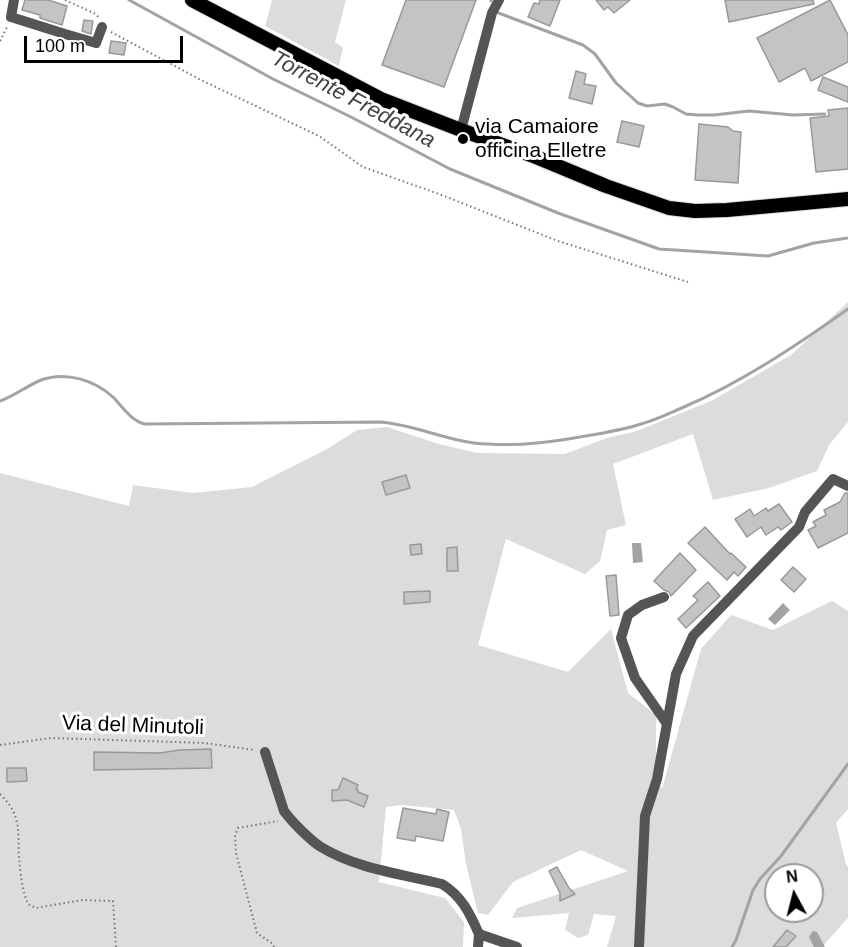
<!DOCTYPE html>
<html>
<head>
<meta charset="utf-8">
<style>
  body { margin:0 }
  #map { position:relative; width:848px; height:947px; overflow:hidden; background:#fff; font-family:Arial,sans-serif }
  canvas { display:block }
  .north { position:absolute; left:764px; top:863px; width:60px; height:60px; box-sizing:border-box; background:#fff; border:2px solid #999; border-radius:50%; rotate:353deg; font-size:16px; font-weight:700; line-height:24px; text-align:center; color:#000 }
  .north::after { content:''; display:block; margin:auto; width:21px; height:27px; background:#000; clip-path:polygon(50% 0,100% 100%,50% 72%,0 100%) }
  .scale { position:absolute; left:24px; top:36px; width:159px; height:27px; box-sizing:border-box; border:3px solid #000; border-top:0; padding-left:8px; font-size:18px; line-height:21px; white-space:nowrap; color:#000; -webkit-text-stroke:4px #fff; paint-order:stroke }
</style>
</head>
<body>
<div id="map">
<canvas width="848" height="947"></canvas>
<div class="north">N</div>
<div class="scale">100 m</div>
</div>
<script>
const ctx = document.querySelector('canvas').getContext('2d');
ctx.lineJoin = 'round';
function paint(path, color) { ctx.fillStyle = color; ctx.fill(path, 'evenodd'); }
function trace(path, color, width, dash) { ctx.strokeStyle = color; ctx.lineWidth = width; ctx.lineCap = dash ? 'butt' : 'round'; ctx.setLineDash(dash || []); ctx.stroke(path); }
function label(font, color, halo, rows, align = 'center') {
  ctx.font = font + ' Arial,sans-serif'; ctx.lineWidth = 6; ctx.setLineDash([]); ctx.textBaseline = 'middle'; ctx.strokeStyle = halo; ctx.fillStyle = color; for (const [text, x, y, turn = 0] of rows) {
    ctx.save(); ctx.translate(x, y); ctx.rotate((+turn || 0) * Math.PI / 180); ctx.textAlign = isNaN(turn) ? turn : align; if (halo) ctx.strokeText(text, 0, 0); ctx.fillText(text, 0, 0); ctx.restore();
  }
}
const green = new Path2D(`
  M 272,0 L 346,0 L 335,42 L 343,48 L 339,66 L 265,26 Z
  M 848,302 L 848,422 L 829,445 L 817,471 L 769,488 L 713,500 L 693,434 L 613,464 L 626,525 L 607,530 L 600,561 L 585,574 L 506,539 L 478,645 L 568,672 L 611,629 L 628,693 L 656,715 L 656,777 L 662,789 L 701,649 L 731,615 L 773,630 L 832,601 L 848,611 L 848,809 L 836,823 L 846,864 L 848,867 L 848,918 L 822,947 L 607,947 L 616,916 L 594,914 L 588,935 L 578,938 L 565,930 L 569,913 L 512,918 L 517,908 L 628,871 L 581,850 L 513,882 L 488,915 L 478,913 L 466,864 L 461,829 L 454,810 L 401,805 L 386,807 L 379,882 L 445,898 L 464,922 L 463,947 L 0,947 L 0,473 L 129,506 L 133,485 L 193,493 L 252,487 L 327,449 L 357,430 L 387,427 L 439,444 L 477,453 L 565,454 L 607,438 L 637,431 L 711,401 L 791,355 ZM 776,875 L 812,875 L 812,911 L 776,911 Z`);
const water = new Path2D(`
  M 632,543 L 641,543 L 643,562 L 633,563 Z
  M 783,603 L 790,610 L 775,625 L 768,619 Z
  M 813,931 L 817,932 L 825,947 L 814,947 L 809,937 Z`);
const stream = new Path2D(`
  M 129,0 L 273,79 L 351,117 L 450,169 L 558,213 L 659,249 L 768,256 L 814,243 L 848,238
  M 491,1 L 491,0
  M 496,12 L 583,45 L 595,54 L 616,83 L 638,103 L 647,106 L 665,104 L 673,107 L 686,114 L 698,115 L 714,115 L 749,111 L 793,115 L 825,114
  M 0,401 C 14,396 27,386 41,380 C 66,371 95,380 114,398 C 123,408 132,421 145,424 L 381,422 C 417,425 451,443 488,444 C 517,446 546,443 574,438 C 597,434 619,431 641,424 C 656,420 670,413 684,407 C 742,382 796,346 848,309
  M 732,947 L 736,940 L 753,890 L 760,879 L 781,856 L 848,764`);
const building = new Path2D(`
  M 25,0 L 48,0 L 67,6 L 62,25 L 40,18 L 40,15 L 22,10 Z
  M 406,0 L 476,0 L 444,87 L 382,65 Z
  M 540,0 L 560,0 L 550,26 L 528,17 L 534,3 L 539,4 Z
  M 596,0 L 630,0 L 614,13 L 608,7 L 604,10 Z
  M 725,0 L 813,0 L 814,4 L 729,22 Z
  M 830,0 L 848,35 L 848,62 L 811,81 L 805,68 L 779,82 L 757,38 Z
  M 84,20 L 93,21 L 91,34 L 82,31 Z
  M 111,41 L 126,43 L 124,55 L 109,53 Z
  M 576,71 L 586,74 L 584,84 L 596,86 L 592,104 L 569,98 Z
  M 823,77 L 848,87 L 848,102 L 818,90 Z
  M 848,108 L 848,169 L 816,172 L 810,118 L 829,116 L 828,110 Z
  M 622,121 L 644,126 L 639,147 L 617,142 Z
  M 699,124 L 728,127 L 733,131 L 741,132 L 738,183 L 695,180 Z
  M 406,475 L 410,488 L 386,495 L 382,482 Z
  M 845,493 L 848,493 L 848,533 L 818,548 L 808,530 L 816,526 L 813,522 L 826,515 L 824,510 L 840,502 Z
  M 779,504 L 792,522 L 781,530 L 778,527 L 766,535 L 761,527 L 747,537 L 735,519 L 750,509 L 754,516 L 766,508 L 768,511 Z
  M 705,527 L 730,554 L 731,553 L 746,567 L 738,576 L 734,572 L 727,580 L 689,544 L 688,543 Z
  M 421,544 L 422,554 L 411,555 L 410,545 Z
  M 457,547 L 458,571 L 447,571 L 447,548 Z
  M 680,553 L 696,570 L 671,596 L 669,592 L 664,590 L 654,581 Z
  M 793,567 L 806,579 L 794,592 L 781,580 Z
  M 616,575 L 619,615 L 610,616 L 606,576 Z
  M 708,582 L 720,596 L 686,628 L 678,619 L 698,600 L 693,596 Z
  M 430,591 L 430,602 L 404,604 L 404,592 Z
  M 211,749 L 212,768 L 94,770 L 94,752 L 160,753 L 179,750 Z
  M 7,768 L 26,768 L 27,781 L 7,782 Z
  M 343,778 L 358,785 L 356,789 L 358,790 L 358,792 L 368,796 L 364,807 L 347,800 L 332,801 L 332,790 L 338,790 Z
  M 403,808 L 436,814 L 437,809 L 449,812 L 443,841 L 416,836 L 415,841 L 397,838 Z
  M 557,867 L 569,888 L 575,894 L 560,901 L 560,893 L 549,871 Z
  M 787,930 L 796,936 L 786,947 L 773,947 Z`);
const path = new Path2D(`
  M 65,0 L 96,14 L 99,18
  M 111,32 L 201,80 L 319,136 L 363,167 L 439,194 L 558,241 L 688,282
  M 0,41 L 8,25
  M 0,745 L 51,738 L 205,743 L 254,750
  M 0,794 C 6,800 11,806 14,813 C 20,827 18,842 19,857 C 20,872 22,890 28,904 L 36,908 L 83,900 L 113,901 L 116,947
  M 274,947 L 273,944 L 257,933 L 236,853 L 235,835 L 238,828 L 278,821`);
const minor = new Path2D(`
  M 14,0 L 11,17 L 65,34 L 96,43 L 102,27
  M 461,130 L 492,13 L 499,0
  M 664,597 L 642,605 L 628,615 L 621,638 L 635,678 L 667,724
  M 265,752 L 284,811 C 292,822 311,841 321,847 C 357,869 402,874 442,884 C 462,896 470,914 479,934 L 517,947
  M 478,947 L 479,934
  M 639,947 L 645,816 L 657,779 L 676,674 L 693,636 L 799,527 L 805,512 L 833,479 L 848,486`);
const major = new Path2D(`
  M 192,0 L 381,99 L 461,130 L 536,157 L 606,186 L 669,208 L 695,211 L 727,210 L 848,199`);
const markers = [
  [463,139,6,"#000"]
];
const poiNames = [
  ["via Camaiore",475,127],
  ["officina Elletre",475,151]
];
const streetNames = [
  ["Via del Minutoli",133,726,2]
];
const waterNames = [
  ["Torrente Freddana",353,100,28]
];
paint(green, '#dcdcdc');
paint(water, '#a3a3a3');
trace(stream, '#a3a3a3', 3);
paint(building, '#c4c4c4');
trace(building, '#999', 1.5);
trace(major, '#dbdbdb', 16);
trace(path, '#777', 2, [1.5, 3]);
trace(minor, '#555', 10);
trace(major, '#000', 14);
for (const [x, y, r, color] of markers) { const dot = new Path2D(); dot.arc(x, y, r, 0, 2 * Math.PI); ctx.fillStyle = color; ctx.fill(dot); trace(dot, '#fff', 2); }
label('21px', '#000', '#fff', poiNames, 'left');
label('21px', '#000', '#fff', streetNames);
label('italic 22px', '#444', '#fff', waterNames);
</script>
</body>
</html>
